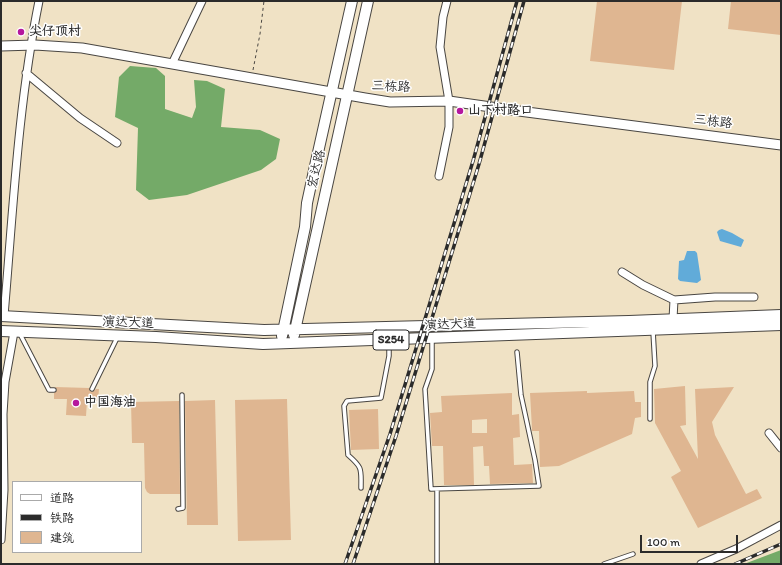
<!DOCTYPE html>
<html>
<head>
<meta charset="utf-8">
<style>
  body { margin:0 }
  #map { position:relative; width:782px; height:565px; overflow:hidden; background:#f0e2c5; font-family:Itim,"LXGW WenKai TC",sans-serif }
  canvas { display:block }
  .frame { position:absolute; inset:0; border:2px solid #2b2b2b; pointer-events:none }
  .legend { position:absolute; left:12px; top:481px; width:130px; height:72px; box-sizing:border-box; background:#fff; border:1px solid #aaa; margin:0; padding:5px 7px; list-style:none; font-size:12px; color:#2b2b2b }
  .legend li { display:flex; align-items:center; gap:8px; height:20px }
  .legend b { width:20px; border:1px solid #aaa }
  .scale { position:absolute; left:640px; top:535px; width:98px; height:18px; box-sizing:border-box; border:2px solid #2b2b2b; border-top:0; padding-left:5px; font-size:12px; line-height:14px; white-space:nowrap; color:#2b2b2b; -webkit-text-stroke:3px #fff; paint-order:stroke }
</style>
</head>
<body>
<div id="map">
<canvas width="782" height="565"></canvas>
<div class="frame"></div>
<ul class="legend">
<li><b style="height:5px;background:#fff"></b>道路</li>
<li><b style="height:5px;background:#2b2b2b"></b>铁路</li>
<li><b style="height:11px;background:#dfb691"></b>建筑</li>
</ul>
<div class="scale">100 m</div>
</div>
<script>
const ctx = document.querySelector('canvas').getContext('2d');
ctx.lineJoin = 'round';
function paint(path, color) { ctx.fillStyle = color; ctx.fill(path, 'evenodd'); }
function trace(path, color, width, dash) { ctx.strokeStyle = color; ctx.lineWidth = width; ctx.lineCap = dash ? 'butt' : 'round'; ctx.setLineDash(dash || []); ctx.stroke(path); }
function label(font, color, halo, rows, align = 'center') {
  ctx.font = font + ' Itim,"LXGW WenKai TC",sans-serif'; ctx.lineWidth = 3; ctx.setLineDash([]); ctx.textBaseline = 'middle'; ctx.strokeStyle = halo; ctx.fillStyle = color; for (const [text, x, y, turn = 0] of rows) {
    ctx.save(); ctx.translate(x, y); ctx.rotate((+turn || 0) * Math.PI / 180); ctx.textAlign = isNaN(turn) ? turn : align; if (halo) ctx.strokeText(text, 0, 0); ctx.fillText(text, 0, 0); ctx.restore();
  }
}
const forest = new Path2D(`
  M 130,66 L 156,68 L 165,76 L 165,109 L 192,118 L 196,107 L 194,80 L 207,81 L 225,89 L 221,127 L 260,130 L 280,139 L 276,159 L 261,170 L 187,195 L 149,200 L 136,190 L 138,128 L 115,117 L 119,77 Z
  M 781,550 L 781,564 L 744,564 Z`);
const water = new Path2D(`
  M 722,229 L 732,233 L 744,240 L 741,247 L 720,241 L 717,232 L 719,230 Z
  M 687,251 L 695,251 L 697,253 L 701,280 L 697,283 L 680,281 L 678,279 L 679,261 L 684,260 Z`);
const building = new Path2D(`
  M 597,1 L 682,1 L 674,70 L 590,61 Z
  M 731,1 L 781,1 L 781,35 L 728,29 Z
  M 685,386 L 686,425 L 680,426 L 698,459 L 695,389 L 734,387 L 712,422 L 715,435 L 746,494 L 757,489 L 762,498 L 698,528 L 671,477 L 681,471 L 655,423 L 654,389 Z
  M 55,387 L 89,388 L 90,391 L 92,392 L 96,389 L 99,389 L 98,401 L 87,401 L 86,416 L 66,415 L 67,399 L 54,399 L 54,393 L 57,390 Z
  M 587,391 L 587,393 L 634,391 L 635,402 L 641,402 L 641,417 L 635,418 L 632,434 L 559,466 L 540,467 L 539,431 L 532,431 L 532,429 L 530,393 Z
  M 512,393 L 512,415 L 519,414 L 520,437 L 513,438 L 514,465 L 532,464 L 533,483 L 490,484 L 489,466 L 484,466 L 483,446 L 473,447 L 474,485 L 444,485 L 443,446 L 432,446 L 430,413 L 442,412 L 441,396 ZM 487,419 L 487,433 L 472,433 L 472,420 Z
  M 287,399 L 291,540 L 238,541 L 235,400 Z
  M 215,400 L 218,525 L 187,525 L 185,401 Z
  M 179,401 L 180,494 L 150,494 L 147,492 L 145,488 L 144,443 L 132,443 L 131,402 Z
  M 378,409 L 379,449 L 351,450 L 349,410 Z`);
const path = new Path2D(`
  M 253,70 L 260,34 L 264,1`);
const service = new Path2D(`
  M 20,334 L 49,390 L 54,390
  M 432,339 L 432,369 L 425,389 L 431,489 L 539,486 L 535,460 L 521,395 L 517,352
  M 92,389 L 117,338
  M 650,419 L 650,382 L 655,366 L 653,331
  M 361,488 C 361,469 363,468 348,455 L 344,406 L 347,401 L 381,398 L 389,356 L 389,341
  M 437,489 L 437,564
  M 178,509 L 183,508 L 182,395
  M 604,564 L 633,554`);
const minor = new Path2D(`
  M 172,64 L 202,1
  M 26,73 L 80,118 L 117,143
  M 439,176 L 449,127 L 449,101 L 440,47 L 443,17 L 447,1
  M 622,272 L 643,285 L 674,300 L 715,297 L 754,297
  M 4,316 C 13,211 18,105 39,1
  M 673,319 L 674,300
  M 769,433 L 781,448
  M 1,540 L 4,490 L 3,414 L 5,382 L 14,332
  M 701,564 L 736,549 L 781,525`);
const secondary = new Path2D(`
  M 1,46 L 35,45 L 82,48 L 365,98 L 390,102 L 449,101 L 519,111 L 781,145`);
const primary = new Path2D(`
  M 1,316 L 264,330 L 629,321 L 781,315
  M 1,331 L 156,337 L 263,344 L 781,325
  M 294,335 L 368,1
  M 282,336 L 305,227 L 307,203 L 315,166 L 352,1`);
const rail = new Path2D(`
  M 345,564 L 390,434 L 473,161 L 517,1
  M 353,564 L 396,436 L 479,164 L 524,1
  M 735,564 L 781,544`);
const markers = [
  [21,32,4,"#b5179e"],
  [460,111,4,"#b5179e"],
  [76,403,4,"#b5179e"]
];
const shields = [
  [391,340,36]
];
const shieldNames = [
  ["S254",391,340]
];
const poiNames = [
  ["尖仔顶村",29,32],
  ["山下村路口",468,111],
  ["中国海油",84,403]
];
const streetNames = [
  ["三栋路",391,87,3],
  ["三栋路",713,122,7],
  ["宏达路",317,169,-77],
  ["演达大道",128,323,2],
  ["演达大道",450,325,-2]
];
paint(forest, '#74aa68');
paint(water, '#61abd9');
paint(building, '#dfb691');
trace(service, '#494642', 5.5);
trace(minor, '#494642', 9);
trace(secondary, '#494642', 11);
trace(primary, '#494642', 12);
trace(path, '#494642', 1, [3, 3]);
trace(service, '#fff', 3.5);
trace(minor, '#fff', 7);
trace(secondary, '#fff', 9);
trace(primary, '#fff', 10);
trace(rail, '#2b2b2b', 3.5);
trace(rail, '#fff', 2, [6]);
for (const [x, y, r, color] of markers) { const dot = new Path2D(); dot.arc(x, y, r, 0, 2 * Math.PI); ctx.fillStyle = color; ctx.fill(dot); trace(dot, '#fff', 1.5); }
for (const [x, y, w] of shields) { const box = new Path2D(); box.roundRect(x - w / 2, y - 10, w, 20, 3); ctx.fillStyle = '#fff'; ctx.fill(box); trace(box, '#2b2b2b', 1); }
label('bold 12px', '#2b2b2b', null, shieldNames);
label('bold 13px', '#2b2b2b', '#fff', poiNames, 'left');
label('13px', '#2b2b2b', '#fff', streetNames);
</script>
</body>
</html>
